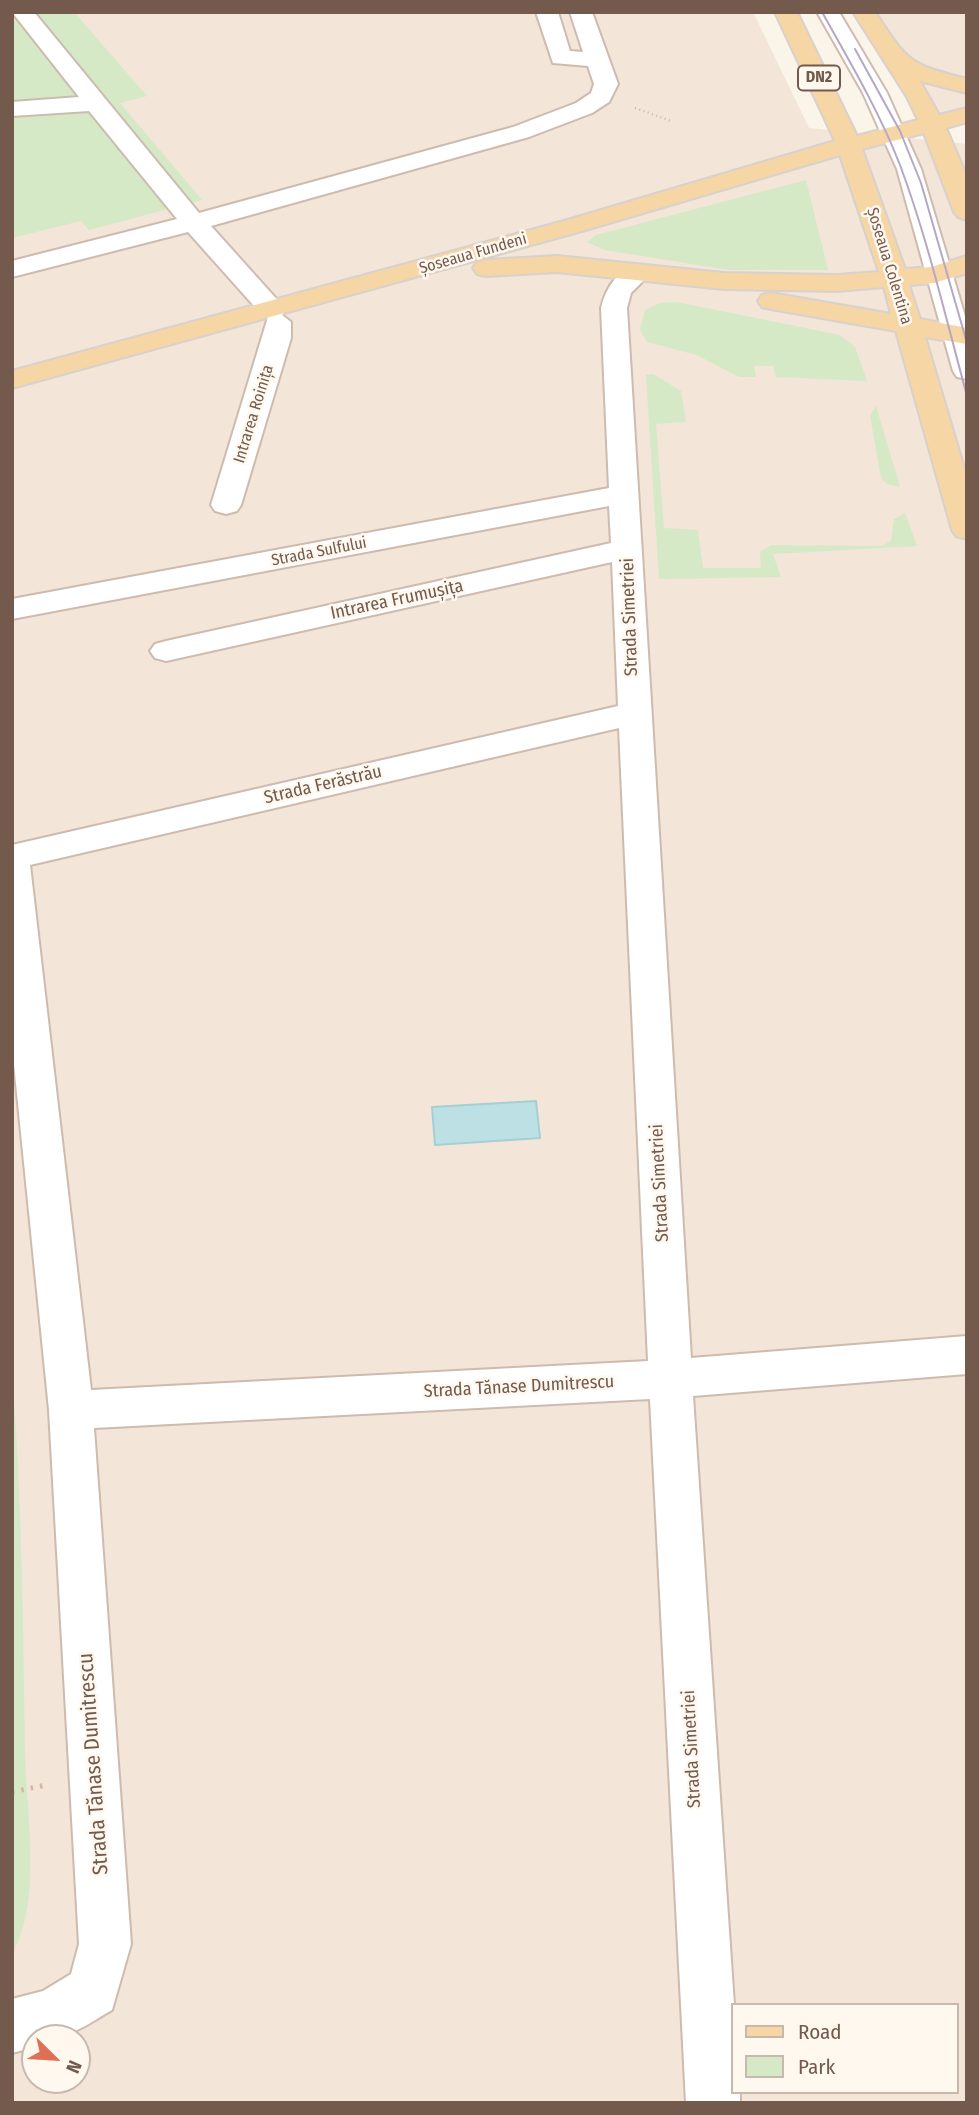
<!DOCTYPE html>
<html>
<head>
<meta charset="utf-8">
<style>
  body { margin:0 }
  #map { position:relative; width:979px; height:2115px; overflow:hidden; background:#fbf4e8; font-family:"Fira Sans Condensed",sans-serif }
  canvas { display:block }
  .frame { position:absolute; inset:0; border:14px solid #745a4d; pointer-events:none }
  .legend { position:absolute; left:731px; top:2003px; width:228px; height:91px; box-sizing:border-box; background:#fef8ef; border:2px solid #c7b9ae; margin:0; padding:9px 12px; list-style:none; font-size:21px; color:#745a4d }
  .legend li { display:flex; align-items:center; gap:14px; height:35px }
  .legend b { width:35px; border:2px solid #c7b9ae }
  .north { position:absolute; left:21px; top:2024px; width:70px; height:70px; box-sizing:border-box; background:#fef8ef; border:2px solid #c7b9ae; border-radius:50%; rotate:114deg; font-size:19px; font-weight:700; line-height:28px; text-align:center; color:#745a4d }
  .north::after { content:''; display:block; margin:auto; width:24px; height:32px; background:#de7055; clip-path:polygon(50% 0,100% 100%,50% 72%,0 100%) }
</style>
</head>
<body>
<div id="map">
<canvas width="979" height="2115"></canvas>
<div class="frame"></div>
<ul class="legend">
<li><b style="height:9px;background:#f6d6a5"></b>Road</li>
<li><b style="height:19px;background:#d5e9c7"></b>Park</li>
</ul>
<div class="north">N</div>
</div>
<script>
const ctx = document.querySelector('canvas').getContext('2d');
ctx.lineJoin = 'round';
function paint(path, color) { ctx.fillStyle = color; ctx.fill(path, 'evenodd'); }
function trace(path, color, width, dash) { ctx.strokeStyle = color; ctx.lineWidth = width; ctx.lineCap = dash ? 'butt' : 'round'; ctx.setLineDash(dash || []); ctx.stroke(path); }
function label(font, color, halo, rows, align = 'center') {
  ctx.font = font + ' "Fira Sans Condensed",sans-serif'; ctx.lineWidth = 5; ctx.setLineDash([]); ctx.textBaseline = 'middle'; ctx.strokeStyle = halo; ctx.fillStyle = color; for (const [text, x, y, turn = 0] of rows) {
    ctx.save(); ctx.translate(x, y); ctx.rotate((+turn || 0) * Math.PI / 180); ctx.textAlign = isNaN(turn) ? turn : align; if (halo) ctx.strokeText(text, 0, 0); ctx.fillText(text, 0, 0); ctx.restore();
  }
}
const residential = new Path2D(`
  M 12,12 L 753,12 L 809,128 L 967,144 L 967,2103 L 12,2103 ZM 732,2005 L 956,2005 L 956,2092 L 732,2092 ZM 35,2038 L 77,2038 L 77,2080 L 35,2080 Z
  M 857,12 L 967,12 L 967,110 L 919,118 Z`);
const green = new Path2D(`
  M 12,12 L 74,12 L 147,96 L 120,103 L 202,200 L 89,230 L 81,221 L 12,238 Z
  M 806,180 L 828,270 L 729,270 L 604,250 L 587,242 L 596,235 Z
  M 677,302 L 840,335 L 855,347 L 867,381 L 776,377 L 773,366 L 754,366 L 756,377 L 739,377 L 697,355 L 647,342 L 640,330 L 645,310 L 660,303 Z
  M 653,374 L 681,391 L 686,422 L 656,424 L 664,528 L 698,530 L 703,568 L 761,568 L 760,552 L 771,545 L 882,546 L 891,541 L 894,519 L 905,513 L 917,546 L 773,554 L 781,577 L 659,579 L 646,375 Z
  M 876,406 L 900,487 L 887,484 L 881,478 L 870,416 Z
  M 12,1373 C 22,1498 23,1624 25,1750 C 26,1812 43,1900 12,1954 Z`);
const water = new Path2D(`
  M 536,1101 L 540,1138 L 435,1145 L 432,1107 Z`);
const pathFar1 = new Path2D(`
  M 635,108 L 671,121`);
const path = new Path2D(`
  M 12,1792 L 46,1785`);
const minor = new Path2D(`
  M 12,12 L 34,12 L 199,213 L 513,127 L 576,103 L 591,93 L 594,84 L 588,66 L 553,63 L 536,12 L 558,12 L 570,51 L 583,52 L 570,12 L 592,12 L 618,84 L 609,102 L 592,113 L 529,137 L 211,226 L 281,304 L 285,310 L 282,315 L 291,322 L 291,338 L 241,505 L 237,511 L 226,514 L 215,511 L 211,505 L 268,317 L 263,316 L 188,232 L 12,277 L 12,261 L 177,219 L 89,111 L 12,116 L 12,102 L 79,97 Z
  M 817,12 L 839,12 L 887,93 L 921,169 L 967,323 L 967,379 L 957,377 L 953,371 L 897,169 L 863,93 Z
  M 638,265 L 647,267 L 651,273 L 631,293 L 627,308 L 691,1358 L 967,1336 L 967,1374 L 693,1396 L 734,2005 L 732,2092 L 740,2092 L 740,2103 L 686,2103 L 650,1399 L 94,1428 L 131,1944 L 112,2010 C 81,2028 72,2038 35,2038 L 35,2047 L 12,2053 L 12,1999 L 43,1991 L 71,1974 L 79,1944 L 49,1410 L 12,1044 L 12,845 L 618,706 L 612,562 L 166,661 L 155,658 L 150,651 L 155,644 L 166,641 L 611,543 L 609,506 L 12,619 L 12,599 L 609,488 L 601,308 C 606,288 617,270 638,265 ZM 619,728 L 648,1361 L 91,1390 L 30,865 Z`);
const major = new Path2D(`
  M 775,12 L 797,12 L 857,136 L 918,120 L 907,97 L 853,12 L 875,12 C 908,62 908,64 967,79 L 967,93 L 920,81 L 939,115 L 967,108 L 967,122 L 946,128 L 967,177 L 967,220 L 958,217 L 954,212 L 924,133 L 862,149 L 905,269 L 931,267 L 967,256 L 967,273 L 934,283 L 909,285 L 920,319 L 967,328 L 967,344 L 925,337 L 967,478 L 967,539 L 956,536 L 952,530 L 896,331 L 771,309 L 762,307 L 758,301 L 762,295 L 771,293 L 891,314 L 884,287 L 836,291 L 724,289 L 557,272 L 486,276 L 477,274 L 473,268 L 477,262 L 486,260 L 557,256 L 724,273 L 836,275 L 879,272 L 840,155 L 582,231 L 12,388 L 12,371 L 564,221 L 835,141 Z`);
const tram = new Path2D(`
  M 822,12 C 850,62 879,111 900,165 C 928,240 946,319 967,396
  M 855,49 L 900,131 L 921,183 L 967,343`);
const shields = [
  [819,78,42]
];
const shieldNames = [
  ["DN2",819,78]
];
const farStreetnames = [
  ["Șoseaua Fundeni",473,254,-16],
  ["Șoseaua Colentina",889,266,73],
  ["Intrarea Roinița",254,414,-73],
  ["Strada Sulfului",319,552,-11]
];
const streetNames = [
  ["Intrarea Frumușița",397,600,-12],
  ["Strada Simetriei",630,617,-92],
  ["Strada Ferăstrău",323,785,-13],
  ["Strada Simetriei",660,1183,-93],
  ["Strada Tănase Dumitrescu",519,1387,-3],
  ["Strada Simetriei",692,1749,-93]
];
const nearStreetnames = [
  ["Strada Tănase Dumitrescu",94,1764,-94]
];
paint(residential, '#f3e5d7');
paint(green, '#d5e9c7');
paint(water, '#bde0e4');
trace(water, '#a4cfd6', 2);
trace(minor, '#cdbbaf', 4);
trace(major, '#d8d1cd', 4);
trace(pathFar1, '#d5b6a4', 2.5, [1, 3.5]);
trace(path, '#d5b6a4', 5, [2.5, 7]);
paint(minor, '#fff');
paint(major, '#f6d6a5');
trace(tram, '#b6a7c5', 2);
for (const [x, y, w] of shields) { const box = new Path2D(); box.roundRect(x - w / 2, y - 12.5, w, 25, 5); ctx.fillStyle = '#fef8ef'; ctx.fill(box); trace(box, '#745a4d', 2); }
label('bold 16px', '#745a4d', null, shieldNames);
label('16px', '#745a4d', '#fef8ef', farStreetnames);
label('18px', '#745a4d', '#fef8ef', streetNames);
label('21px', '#745a4d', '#fef8ef', nearStreetnames);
</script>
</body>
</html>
